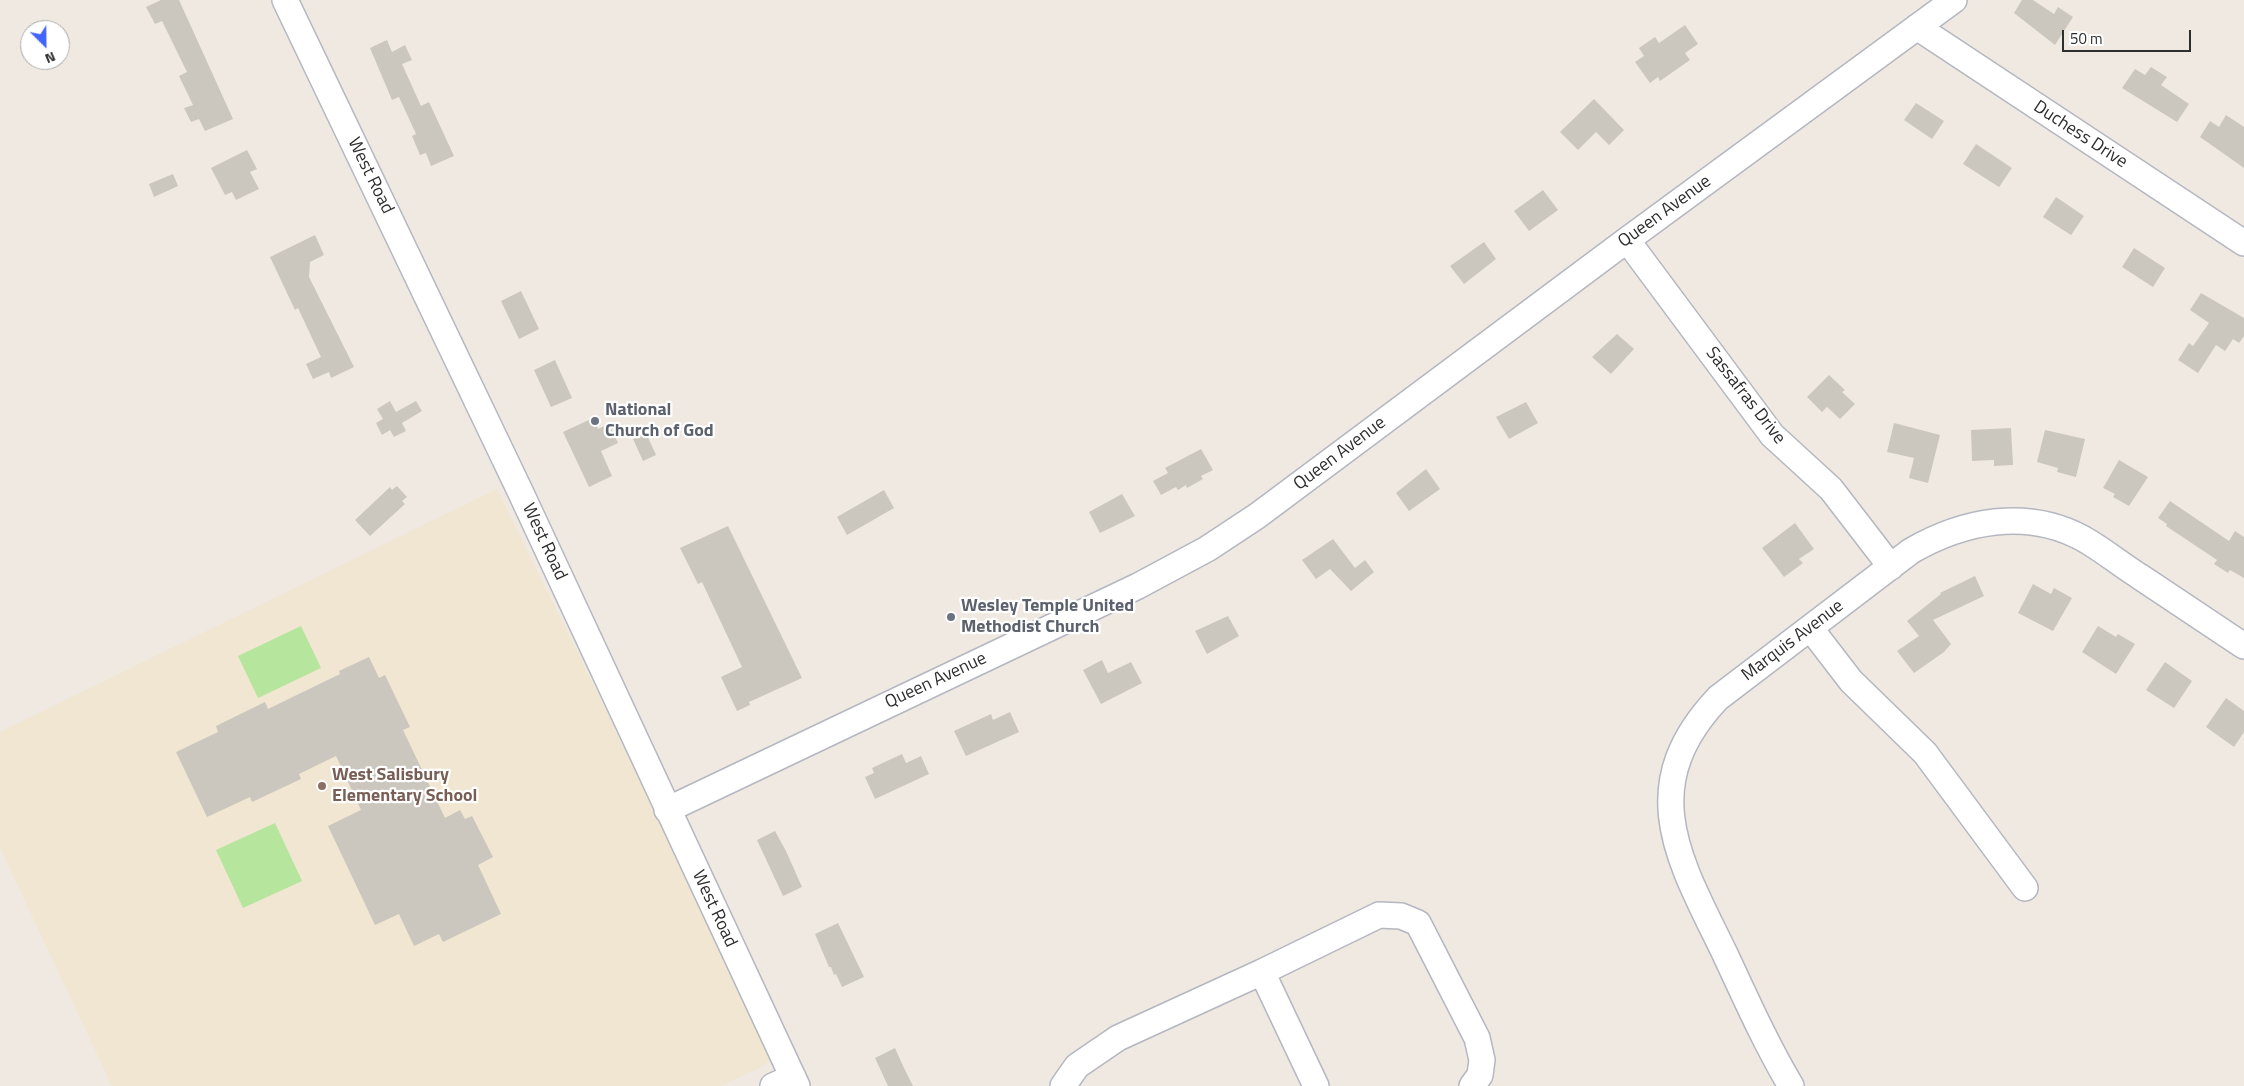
<!DOCTYPE html>
<html>
<head>
<meta charset="utf-8">
<style>
  body { margin:0 }
  #map { position:relative; width:2244px; height:1086px; overflow:hidden; background:#efe9e1; font-family:"Titillium Web",sans-serif }
  canvas { display:block }
  .north { position:absolute; left:20px; top:20px; width:50px; height:50px; box-sizing:border-box; background:#fff; border:1px solid #ababab; border-radius:50%; rotate:157deg; font-size:14px; font-weight:700; line-height:20px; text-align:center; color:#2e2e2e }
  .north::after { content:''; display:block; margin:auto; width:18px; height:22px; background:#4264fb; clip-path:polygon(50% 0,100% 100%,50% 72%,0 100%) }
  .scale { position:absolute; left:2062px; top:30px; width:129px; height:22px; box-sizing:border-box; border:2px solid #2e2e2e; border-top:0; padding-left:6px; font-size:15px; line-height:18px; white-space:nowrap; color:#2e2e2e; -webkit-text-stroke:4px #fff; paint-order:stroke }
</style>
</head>
<body>
<div id="map">
<canvas width="2244" height="1086"></canvas>
<div class="north">N</div>
<div class="scale">50 m</div>
</div>
<script>
const ctx = document.querySelector('canvas').getContext('2d');
ctx.lineJoin = 'round';
function paint(path, color) { ctx.fillStyle = color; ctx.fill(path, 'evenodd'); }
function trace(path, color, width, dash) { ctx.strokeStyle = color; ctx.lineWidth = width; ctx.lineCap = dash ? 'butt' : 'round'; ctx.setLineDash(dash || []); ctx.stroke(path); }
function label(font, color, halo, rows, align = 'center') {
  ctx.font = font + ' "Titillium Web",sans-serif'; ctx.lineWidth = 4.5; ctx.setLineDash([]); ctx.textBaseline = 'middle'; ctx.strokeStyle = halo; ctx.fillStyle = color; for (const [text, x, y, turn = 0] of rows) {
    ctx.save(); ctx.translate(x, y); ctx.rotate((+turn || 0) * Math.PI / 180); ctx.textAlign = isNaN(turn) ? turn : align; if (halo) ctx.strokeText(text, 0, 0); ctx.fillText(text, 0, 0); ctx.restore();
  }
}
const education = new Path2D(`
  M 497,489 L 670,841 L 770,1054 L 767,1064 L 721,1086 L 112,1086 L 0,848 L 0,732 Z`);
const green = new Path2D(`
  M 301,626 L 321,668 L 258,698 L 238,656 Z
  M 275,823 L 302,881 L 243,908 L 216,850 Z`);
const building = new Path2D(`
  M 161,0 L 179,0 L 233,119 L 205,131 L 199,119 L 191,122 L 184,108 L 193,105 L 179,76 L 187,72 L 162,21 L 155,24 L 146,7 Z
  M 2022,0 L 2033,0 L 2054,14 L 2058,7 L 2073,17 L 2055,45 L 2014,13 Z
  M 1685,25 L 1698,44 L 1685,53 L 1690,60 L 1660,81 L 1658,77 L 1650,83 L 1635,62 L 1644,56 L 1639,48 L 1655,37 L 1659,43 Z
  M 387,40 L 392,52 L 405,45 L 412,60 L 402,64 L 421,106 L 429,102 L 454,156 L 431,166 L 426,153 L 420,155 L 412,136 L 416,134 L 399,97 L 392,100 L 370,48 Z
  M 2151,67 L 2167,77 L 2161,85 L 2189,104 L 2177,122 L 2122,88 L 2135,69 L 2145,75 Z
  M 1594,99 L 1624,130 L 1609,145 L 1596,132 L 1578,150 L 1560,132 Z
  M 1916,103 L 1944,121 L 1932,139 L 1904,120 Z
  M 2226,115 L 2244,127 L 2244,168 L 2200,137 L 2210,121 L 2219,127 Z
  M 1976,144 L 2012,168 L 1999,187 L 1963,164 Z
  M 247,150 L 257,169 L 250,172 L 259,189 L 236,200 L 232,192 L 225,195 L 211,168 Z
  M 173,174 L 178,186 L 154,197 L 149,184 Z
  M 1543,190 L 1558,210 L 1529,231 L 1514,211 Z
  M 2056,197 L 2084,216 L 2071,235 L 2043,217 Z
  M 315,235 L 324,255 L 310,262 L 309,277 L 354,367 L 331,378 L 329,372 L 313,379 L 306,364 L 321,357 L 298,308 L 295,310 L 270,257 Z
  M 1484,242 L 1496,259 L 1464,284 L 1450,266 Z
  M 2134,248 L 2165,268 L 2153,287 L 2122,267 Z
  M 521,291 L 539,329 L 519,339 L 501,301 Z
  M 2201,293 L 2244,318 L 2244,336 L 2239,343 L 2233,339 L 2225,351 L 2216,345 L 2198,373 L 2178,360 L 2189,343 L 2193,346 L 2209,323 L 2190,310 Z
  M 1617,334 L 1634,349 L 1611,374 L 1592,357 Z
  M 555,360 L 572,398 L 551,407 L 534,370 Z
  M 1829,375 L 1845,390 L 1842,392 L 1855,404 L 1840,419 L 1827,407 L 1822,412 L 1807,397 Z
  M 390,401 L 396,412 L 416,401 L 422,411 L 402,423 L 406,431 L 394,437 L 390,430 L 382,435 L 376,423 L 383,419 L 377,409 Z
  M 1526,402 L 1538,423 L 1509,439 L 1496,417 Z
  M 593,418 L 598,429 L 609,424 L 618,443 L 601,451 L 612,476 L 589,487 L 563,432 Z
  M 1894,423 L 1940,435 L 1928,483 L 1909,478 L 1914,458 L 1887,452 Z
  M 2011,428 L 2013,465 L 1994,466 L 1994,460 L 1972,461 L 1971,430 Z
  M 2045,430 L 2085,439 L 2076,477 L 2057,472 L 2058,468 L 2037,462 Z
  M 646,433 L 656,455 L 643,461 L 633,439 Z
  M 1201,449 L 1213,470 L 1201,476 L 1203,479 L 1187,488 L 1186,485 L 1178,490 L 1176,487 L 1161,495 L 1153,481 L 1168,473 L 1165,468 Z
  M 2119,460 L 2148,477 L 2129,506 L 2113,497 L 2115,494 L 2103,488 Z
  M 1426,469 L 1440,489 L 1409,511 L 1396,493 Z
  M 397,486 L 407,497 L 402,501 L 405,504 L 370,536 L 355,520 L 390,487 L 392,490 Z
  M 884,490 L 894,508 L 847,535 L 837,517 Z
  M 1122,494 L 1135,516 L 1100,533 L 1089,512 Z
  M 2170,501 L 2229,541 L 2235,531 L 2244,537 L 2244,578 L 2230,570 L 2228,573 L 2214,564 L 2217,560 L 2166,526 L 2167,524 L 2158,518 Z
  M 1795,523 L 1814,549 L 1799,559 L 1803,563 L 1784,577 L 1762,548 Z
  M 728,526 L 802,678 L 749,702 L 750,705 L 737,711 L 721,677 L 742,667 L 702,582 L 698,584 L 680,548 Z
  M 1333,539 L 1355,568 L 1365,560 L 1374,572 L 1351,591 L 1330,569 L 1316,579 L 1302,560 Z
  M 1975,576 L 1984,596 L 1933,620 L 1951,644 L 1944,652 L 1914,673 L 1897,651 L 1919,636 L 1907,621 L 1941,594 L 1940,593 Z
  M 2033,584 L 2051,594 L 2054,588 L 2072,598 L 2053,631 L 2018,613 Z
  M 1228,616 L 1239,636 L 1207,654 L 1195,631 Z
  M 2098,626 L 2116,637 L 2118,634 L 2135,644 L 2116,674 L 2082,652 Z
  M 369,657 L 379,678 L 385,675 L 410,727 L 403,730 L 445,818 L 460,810 L 465,819 L 472,816 L 493,857 L 478,865 L 501,914 L 443,942 L 439,934 L 414,946 L 399,914 L 375,925 L 328,826 L 361,810 L 336,756 L 299,774 L 301,779 L 252,802 L 250,797 L 207,817 L 176,752 L 218,732 L 216,726 L 265,702 L 268,709 L 340,674 L 339,671 Z
  M 1102,660 L 1108,673 L 1131,662 L 1142,683 L 1101,704 L 1083,670 Z
  M 2165,662 L 2192,681 L 2174,708 L 2146,690 Z
  M 2226,698 L 2244,711 L 2244,732 L 2234,747 L 2206,727 Z
  M 1010,712 L 1019,732 L 966,756 L 954,731 L 991,714 L 993,720 Z
  M 902,754 L 906,763 L 921,756 L 929,774 L 875,799 L 865,777 L 874,773 L 872,768 Z
  M 775,831 L 786,851 L 802,887 L 783,896 L 757,840 Z
  M 838,923 L 864,977 L 842,987 L 836,974 L 834,975 L 831,967 L 829,967 L 815,934 Z
  M 895,1048 L 904,1068 L 913,1086 L 888,1086 L 875,1058 Z`);
const minor = new Path2D(`
  M 285,0 L 520,491 L 797,1086
  M 1917,27 L 2244,243
  M 1627,240 L 1772,435 L 1831,489 L 1891,567
  M 1811,629 L 1851,681 L 1925,753 L 2025,888
  M 667,810 L 1138,586 L 1207,549 L 1257,516 L 1627,240 L 1954,0
  M 1262,972 L 1379,915 L 1401,916 L 1418,923 L 1477,1038 L 1482,1060 L 1480,1075 L 1472,1086
  M 773,1086 L 793,1077
  M 1063,1086 L 1077,1066 L 1118,1038 L 1262,972 L 1316,1086
  M 1791,1086 C 1766,1044 1746,999 1725,954 C 1680,861 1633,788 1718,698 L 1911,551 C 1963,521 2026,508 2082,538 C 2102,549 2120,564 2139,576 C 2174,599 2209,623 2244,646`);
const markers = [
  [595,421,5,"#6b7280"],
  [951,617,5,"#6b7280"],
  [322,786,5,"#8d6e63"]
];
const streetNames = [
  ["Duchess Drive",2080,135,33],
  ["West Road",370,176,64],
  ["Queen Avenue",1665,212,-36],
  ["Sassafras Drive",1745,396,52],
  ["Queen Avenue",1340,454,-37],
  ["West Road",544,542,65],
  ["Marquis Avenue",1793,641,-37],
  ["Queen Avenue",936,681,-25],
  ["West Road",714,909,65]
];
const worshipNames = [
  ["National",605,411],
  ["Church of God",605,432],
  ["Wesley Temple United",961,607],
  ["Methodist Church",961,628]
];
const educationNames = [
  ["West Salisbury",332,776],
  ["Elementary School",332,797]
];
paint(education, '#f0e6d1');
paint(green, '#b6e59e');
paint(building, '#cbc7bf');
trace(minor, '#b4b7c1', 28);
trace(minor, '#fff', 25);
for (const [x, y, r, color] of markers) { const dot = new Path2D(); dot.arc(x, y, r, 0, 2 * Math.PI); ctx.fillStyle = color; ctx.fill(dot); trace(dot, '#fff', 2); }
label('18px', '#2e2e2e', '#fff', streetNames);
label('bold 18px', '#5b616d', '#fff', worshipNames, 'left');
label('bold 18px', '#785e54', '#fff', educationNames, 'left');
</script>
</body>
</html>
